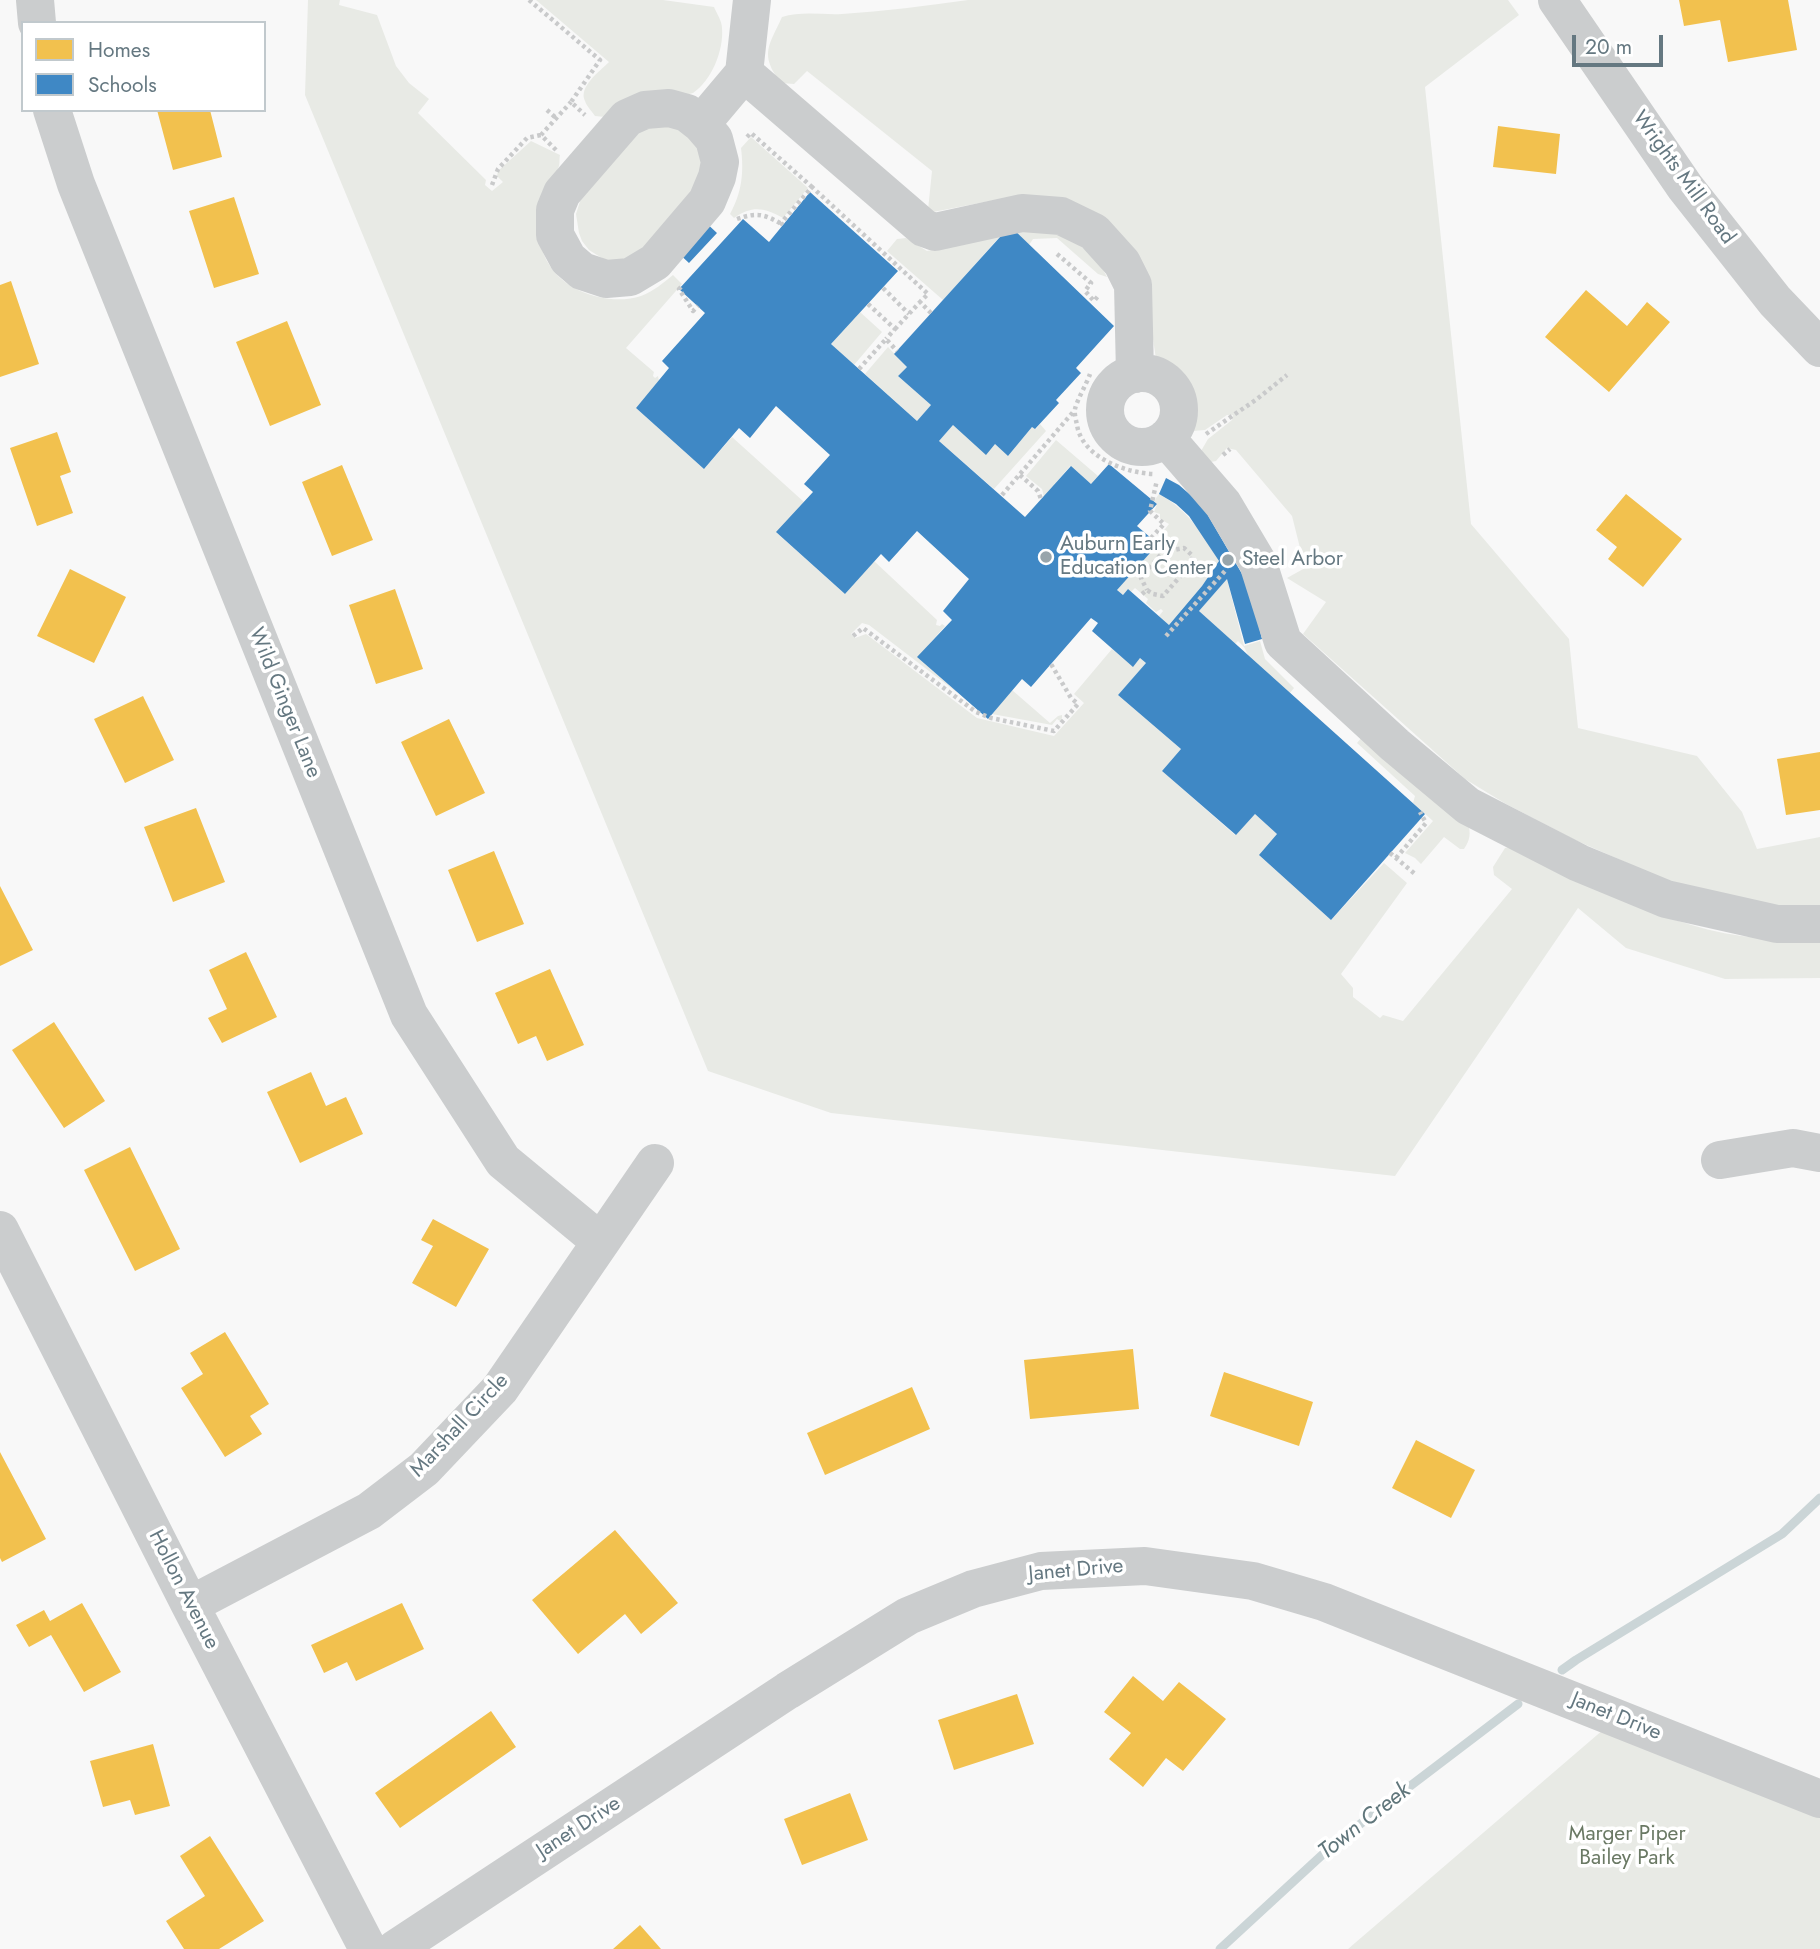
<!DOCTYPE html>
<html>
<head>
<meta charset="utf-8">
<style>
  body { margin:0 }
  #map { position:relative; width:1820px; height:1949px; overflow:hidden; background:#f8f8f8; font-family:Jost,sans-serif }
  canvas { display:block }
  .legend { position:absolute; left:21px; top:21px; width:245px; height:91px; box-sizing:border-box; background:#fff; border:2px solid #c1c9cd; margin:0; padding:9px 12px; list-style:none; font-size:21px; color:#657881 }
  .legend li { display:flex; align-items:center; gap:14px; height:35px }
  .legend b { width:35px; border:2px solid #c1c9cd }
  .scale { position:absolute; left:1572px; top:35px; width:91px; height:32px; box-sizing:border-box; border:4px solid #657881; border-top:0; padding-left:9px; font-size:21px; line-height:24px; white-space:nowrap; color:#657881; -webkit-text-stroke:5px #fff; paint-order:stroke }
</style>
</head>
<body>
<div id="map">
<canvas width="1820" height="1949"></canvas>
<ul class="legend">
<li><b style="height:19px;background:#f2c14e"></b>Homes</li>
<li><b style="height:19px;background:#3f88c5"></b>Schools</li>
</ul>
<div class="scale">20 m</div>
</div>
<script>
const ctx = document.querySelector('canvas').getContext('2d');
ctx.lineJoin = 'round';
function paint(path, color) { ctx.fillStyle = color; ctx.fill(path, 'evenodd'); }
function trace(path, color, width, dash) { ctx.strokeStyle = color; ctx.lineWidth = width; ctx.lineCap = dash ? 'butt' : 'round'; ctx.setLineDash(dash || []); ctx.stroke(path); }
function label(font, color, halo, rows, align = 'center') {
  ctx.font = font + ' Jost,sans-serif'; ctx.lineWidth = 7; ctx.setLineDash([]); ctx.textBaseline = 'middle'; ctx.strokeStyle = halo; ctx.fillStyle = color; for (const [text, x, y, turn = 0] of rows) {
    ctx.save(); ctx.translate(x, y); ctx.rotate((+turn || 0) * Math.PI / 180); ctx.textAlign = isNaN(turn) ? turn : align; if (halo) ctx.strokeText(text, 0, 0); ctx.fillText(text, 0, 0); ctx.restore();
  }
}
const green = new Path2D(`
  M 308,0 L 340,0 L 339,5 L 377,15 L 396,66 L 409,83 L 429,99 L 418,113 L 486,180 L 485,185 L 492,191 L 503,182 L 497,176 L 498,171 L 531,141 L 560,155 C 559,159 560,162 559,166 C 553,183 537,192 537,214 C 537,231 540,251 550,266 C 567,293 611,306 641,296 C 654,291 663,283 673,275 L 682,284 L 626,348 L 654,372 L 653,376 L 655,378 L 658,376 L 659,381 L 636,408 L 704,469 L 732,437 L 804,502 L 777,533 L 845,594 L 874,561 L 937,620 L 936,625 L 940,626 L 942,624 L 945,626 L 918,657 L 959,694 L 869,625 L 862,623 L 851,634 L 855,638 L 866,634 L 977,718 L 1054,736 L 1084,703 L 1074,694 L 1112,649 L 1133,666 L 1140,658 L 1146,663 L 1118,695 L 1181,749 L 1162,771 L 1235,835 L 1255,814 L 1277,834 L 1260,856 L 1331,920 L 1384,863 L 1407,883 L 1341,974 L 1353,988 L 1353,997 L 1380,1018 L 1383,1015 L 1403,1021 L 1512,889 L 1494,875 L 1493,867 L 1505,848 L 1515,846 C 1598,887 1682,937 1777,939 C 1791,940 1806,936 1820,934 L 1820,978 L 1725,979 L 1626,948 L 1578,908 L 1395,1176 L 831,1113 L 708,1071 L 305,95 Z
  M 536,0 L 663,0 L 714,7 C 717,14 722,21 722,28 C 724,51 711,81 693,93 L 605,117 L 595,116 C 592,111 587,107 585,101 C 578,87 600,71 609,62 Z
  M 968,0 L 1508,0 L 1519,15 L 1425,87 L 1471,524 L 1569,639 L 1578,728 L 1697,756 L 1742,812 L 1757,849 L 1820,837 L 1820,906 L 1778,908 L 1666,880 L 1575,840 L 1506,804 L 1465,779 L 1303,634 L 1326,602 L 1287,578 L 1305,568 L 1292,516 L 1236,450 L 1227,448 L 1216,461 L 1211,462 L 1201,451 L 1208,439 L 1232,420 L 1233,415 L 1227,415 L 1205,430 L 1193,431 C 1198,394 1195,373 1156,359 L 1142,266 L 1011,197 L 933,212 L 928,210 L 932,171 L 807,71 L 794,84 L 781,83 C 759,54 769,46 782,17 C 801,11 822,15 842,14 C 884,11 926,6 968,0 Z
  M 663,126 L 680,129 L 696,144 L 702,159 L 696,191 L 639,255 L 619,261 L 605,260 L 589,250 L 582,241 L 579,233 L 576,214 L 582,195 L 635,134 L 651,127 Z
  M 751,137 L 808,188 L 783,218 C 764,208 753,205 734,218 L 730,214 C 742,192 744,173 741,148 Z
  M 1022,231 C 1033,232 1045,232 1056,234 C 1077,239 1098,258 1107,277 L 1098,274 L 1057,238 L 1033,239 L 1029,245 L 1016,232 Z
  M 1003,233 L 943,300 L 887,251 L 897,239 L 906,238 L 927,251 Z
  M 860,312 L 882,332 L 854,365 L 831,344 Z
  M 888,347 L 907,367 L 898,376 L 931,405 L 917,421 L 865,374 Z
  M 1040,424 L 1046,431 L 994,489 L 939,441 L 953,425 L 995,444 L 1008,456 L 1032,427 L 1036,429 Z
  M 1056,440 L 1098,476 L 1091,484 L 1070,466 L 1044,497 L 1042,489 L 1026,476 Z
  M 1159,494 C 1189,511 1202,533 1219,561 L 1202,586 L 1169,625 L 1159,616 L 1163,611 L 1161,609 L 1156,612 L 1146,603 L 1148,599 L 1135,588 L 1131,592 L 1128,589 L 1123,595 L 1117,590 L 1169,524 L 1160,519 L 1160,514 L 1154,512 L 1157,504 L 1154,501 Z
  M 1227,579 L 1244,646 L 1260,641 L 1265,659 L 1294,688 L 1290,693 L 1248,655 L 1244,647 L 1238,641 L 1235,644 L 1199,611 Z
  M 1012,690 L 1050,723 L 1058,716 L 1062,715 L 1062,718 L 1060,721 L 1057,719 L 1052,725 L 992,714 Z
  M 1362,737 L 1468,823 C 1471,834 1470,840 1464,849 L 1460,849 L 1444,837 L 1421,864 L 1415,858 L 1405,853 L 1433,821 L 1413,803 L 1415,796 L 1357,743 Z
  M 1604,1729 L 1820,1811 L 1820,1949 L 1348,1949 Z`);
const homes = new Path2D(`
  M 1679,0 L 1788,0 L 1797,50 L 1728,62 L 1720,20 L 1684,26 Z
  M 157,110 L 210,110 L 222,157 L 173,170 Z
  M 1498,126 L 1560,134 L 1556,174 L 1493,167 Z
  M 234,197 L 259,274 L 214,288 L 189,211 Z
  M 11,281 L 39,364 L 0,377 L 0,285 Z
  M 1586,290 L 1627,326 L 1647,302 L 1670,322 L 1609,392 L 1545,337 Z
  M 287,321 L 321,405 L 270,426 L 236,342 Z
  M 57,432 L 71,472 L 60,476 L 73,513 L 37,526 L 10,448 Z
  M 342,465 L 373,540 L 332,556 L 302,482 Z
  M 1626,494 L 1682,539 L 1643,587 L 1608,559 L 1617,547 L 1596,530 Z
  M 70,569 L 126,597 L 94,663 L 37,636 Z
  M 395,589 L 423,669 L 376,684 L 349,605 Z
  M 143,696 L 174,760 L 125,783 L 94,719 Z
  M 449,719 L 485,793 L 436,816 L 401,742 Z
  M 1820,752 L 1820,810 L 1786,815 L 1777,759 Z
  M 196,808 L 225,882 L 173,902 L 144,827 Z
  M 494,851 L 524,924 L 477,942 L 448,870 Z
  M 0,886 L 33,950 L 0,966 Z
  M 246,952 L 277,1017 L 222,1043 L 208,1018 L 227,1009 L 209,970 Z
  M 550,969 L 584,1045 L 547,1061 L 536,1036 L 518,1044 L 495,993 Z
  M 54,1022 L 105,1101 L 64,1128 L 12,1050 Z
  M 311,1072 L 326,1106 L 346,1097 L 363,1134 L 300,1163 L 267,1092 Z
  M 130,1147 L 180,1249 L 135,1271 L 84,1170 Z
  M 433,1219 L 489,1249 L 456,1307 L 412,1283 L 433,1246 L 421,1240 Z
  M 225,1332 L 269,1404 L 250,1416 L 262,1434 L 225,1457 L 181,1388 L 203,1374 L 190,1353 Z
  M 1133,1349 L 1139,1409 L 1030,1419 L 1024,1360 Z
  M 1224,1372 L 1313,1402 L 1299,1446 L 1210,1416 Z
  M 912,1387 L 930,1429 L 825,1475 L 807,1433 Z
  M 1416,1440 L 1475,1470 L 1451,1518 L 1392,1488 Z
  M 0,1452 L 46,1539 L 2,1562 L 0,1558 Z
  M 615,1530 L 678,1603 L 641,1634 L 625,1614 L 578,1654 L 532,1600 Z
  M 82,1603 L 121,1672 L 84,1692 L 51,1635 L 29,1647 L 16,1625 L 44,1610 L 50,1621 Z
  M 402,1603 L 424,1649 L 356,1681 L 347,1662 L 324,1673 L 311,1645 Z
  M 1133,1676 L 1163,1701 L 1179,1682 L 1226,1719 L 1183,1771 L 1166,1758 L 1143,1787 L 1109,1759 L 1131,1733 L 1104,1712 Z
  M 1017,1694 L 1034,1744 L 954,1770 L 938,1720 Z
  M 491,1711 L 516,1747 L 400,1828 L 375,1793 Z
  M 153,1744 L 170,1806 L 135,1815 L 130,1800 L 103,1807 L 90,1761 Z
  M 850,1793 L 868,1840 L 802,1865 L 784,1819 Z
  M 210,1836 L 264,1921 L 219,1949 L 184,1949 L 166,1921 L 205,1896 L 180,1856 Z
  M 640,1925 L 661,1949 L 613,1949 Z`);
const schools = new Path2D(`
  M 810,192 L 898,271 L 831,344 L 917,421 L 931,405 L 898,376 L 907,367 L 894,354 L 1010,226 L 1114,326 L 1076,368 L 1081,373 L 1056,400 L 1059,403 L 1035,429 L 1032,427 L 1008,456 L 995,444 L 986,455 L 953,425 L 939,441 L 1025,517 L 1071,466 L 1091,484 L 1109,464 L 1157,504 L 1137,526 L 1158,544 L 1117,590 L 1123,595 L 1128,589 L 1169,625 L 1202,586 L 1219,561 L 1189,516 L 1176,504 L 1159,494 L 1166,478 L 1179,485 L 1202,505 L 1249,586 L 1262,639 L 1245,644 L 1227,579 L 1199,611 L 1425,814 L 1331,920 L 1259,855 L 1277,834 L 1255,814 L 1236,835 L 1162,771 L 1181,749 L 1118,695 L 1146,663 L 1140,658 L 1133,667 L 1092,631 L 1098,623 L 1091,618 L 1031,687 L 1022,679 L 988,719 L 917,657 L 952,620 L 943,611 L 969,579 L 917,531 L 889,562 L 881,554 L 845,594 L 776,532 L 813,492 L 804,484 L 830,455 L 776,406 L 750,438 L 739,428 L 704,469 L 636,408 L 669,368 L 662,361 L 705,313 L 679,289 L 743,219 L 769,242 Z
  M 702,219 L 717,233 L 689,263 L 675,250 Z`);
const stream = new Path2D(`
  M 1562,1670 L 1576,1660 L 1782,1534 L 1820,1498
  M 1220,1949 L 1334,1844 L 1518,1704`);
const path = new Path2D(`
  M 529,0 L 600,60 L 571,102 L 585,115
  M 547,110 L 556,118
  M 747,137 L 751,133 L 812,187
  M 556,150 L 541,135 L 571,102
  M 492,185 L 498,169 L 527,138 L 541,135
  M 737,219 C 757,212 765,214 783,225 L 781,223 L 812,187 L 928,294 L 920,302
  M 1057,254 L 1091,283 L 1085,291 L 1094,301 L 1099,295
  M 681,287 L 679,289 L 693,311 L 698,306
  M 883,288 L 909,314
  M 868,304 L 895,329 L 886,339
  M 895,329 L 920,302 L 931,313
  M 859,369 L 886,339 L 897,351
  M 1090,374 C 1087,383 1077,400 1075,409 C 1074,413 1076,420 1077,425 C 1082,457 1125,473 1154,474
  M 1206,434 L 1257,399 L 1287,375
  M 1223,455 L 1230,449
  M 1020,475 L 1038,491 L 1041,499
  M 1002,495 L 1074,411
  M 1151,538 L 1164,524 L 1150,511 L 1157,480
  M 1142,594 L 1147,590 L 1153,594 L 1163,596 L 1191,564 L 1193,556 L 1184,548 L 1163,552 L 1141,578 L 1147,590
  M 853,636 L 863,628 L 976,712 L 991,718 L 1054,731 L 1078,704 L 1071,698 L 1051,664
  M 1166,636 L 1225,571
  M 1390,853 L 1415,874
  M 1396,858 L 1426,823 L 1420,812`);
const minor = new Path2D(`
  M 35,0 L 37,23
  M 1557,0 L 1685,187 L 1775,301 L 1820,348
  M 744,73 L 924,228 L 935,232 L 1022,213 L 1061,216 L 1094,232 L 1122,263 L 1133,285 L 1135,374
  M 669,108 L 687,113 L 701,124 L 714,139 L 720,162 L 717,177 L 707,201 L 655,262 L 630,277 L 606,279 L 582,271 L 568,259 L 555,235 L 555,210 L 562,193 L 627,118 L 645,110 Z
  M 52,110 L 76,184 L 409,1015 L 503,1161 L 601,1242
  M 701,124 L 744,73 L 752,0
  M1105 410a37 37 0 1 1 74 0a37 37 0 1 1-74 0Z
  M 1166,438 L 1223,504 L 1258,563 L 1283,642 L 1395,745 L 1468,806 L 1579,863 L 1666,899 L 1777,924 L 1820,924
  M 1720,1160 L 1793,1148 L 1820,1153
  M 0,1230 L 190,1605 L 368,1949
  M 190,1605 L 369,1511 L 424,1469 L 500,1389 L 655,1163
  M 395,1949 L 787,1691 L 908,1616 L 973,1589 L 1041,1571 L 1145,1566 L 1253,1581 L 1324,1602 L 1820,1799`);
const markers = [
  [1046,557,7,"#98a5ab"],
  [1228,560,7,"#98a5ab"]
];
const streetNames = [
  ["Wrights Mill Road",1683,178,54],
  ["Wild Ginger Lane",284,703,68],
  ["Marshall Circle",460,1426,-47],
  ["Janet Drive",1076,1571,-5],
  ["Hollon Avenue",183,1590,63],
  ["Janet Drive",1616,1717,22],
  ["Janet Drive",579,1828,-33]
];
const poiNames = [
  ["Auburn Early",1060,545],
  ["Education Center",1060,569],
  ["Steel Arbor",1242,560]
];
const parkNames = [
  ["Marger Piper",1627,1835],
  ["Bailey Park",1627,1859]
];
const waterNames = [
  ["Town Creek",1365,1822,-38]
];
paint(green, '#e8eae5');
paint(homes, '#f2c14e');
paint(schools, '#3f88c5');
trace(stream, '#cbd5d7', 9);
trace(path, '#c9cacb', 4.5, [3.5, 3.5]);
trace(minor, '#cbcdce', 38);
for (const [x, y, r, color] of markers) { const dot = new Path2D(); dot.arc(x, y, r, 0, 2 * Math.PI); ctx.fillStyle = color; ctx.fill(dot); trace(dot, '#fff', 2.5); }
label('21px', '#657881', '#fff', streetNames);
label('21px', '#657881', '#fff', poiNames, 'left');
label('21px', '#6a7964', '#fff', parkNames);
label('italic 23px', '#60767b', '#fff', waterNames);
</script>
</body>
</html>
